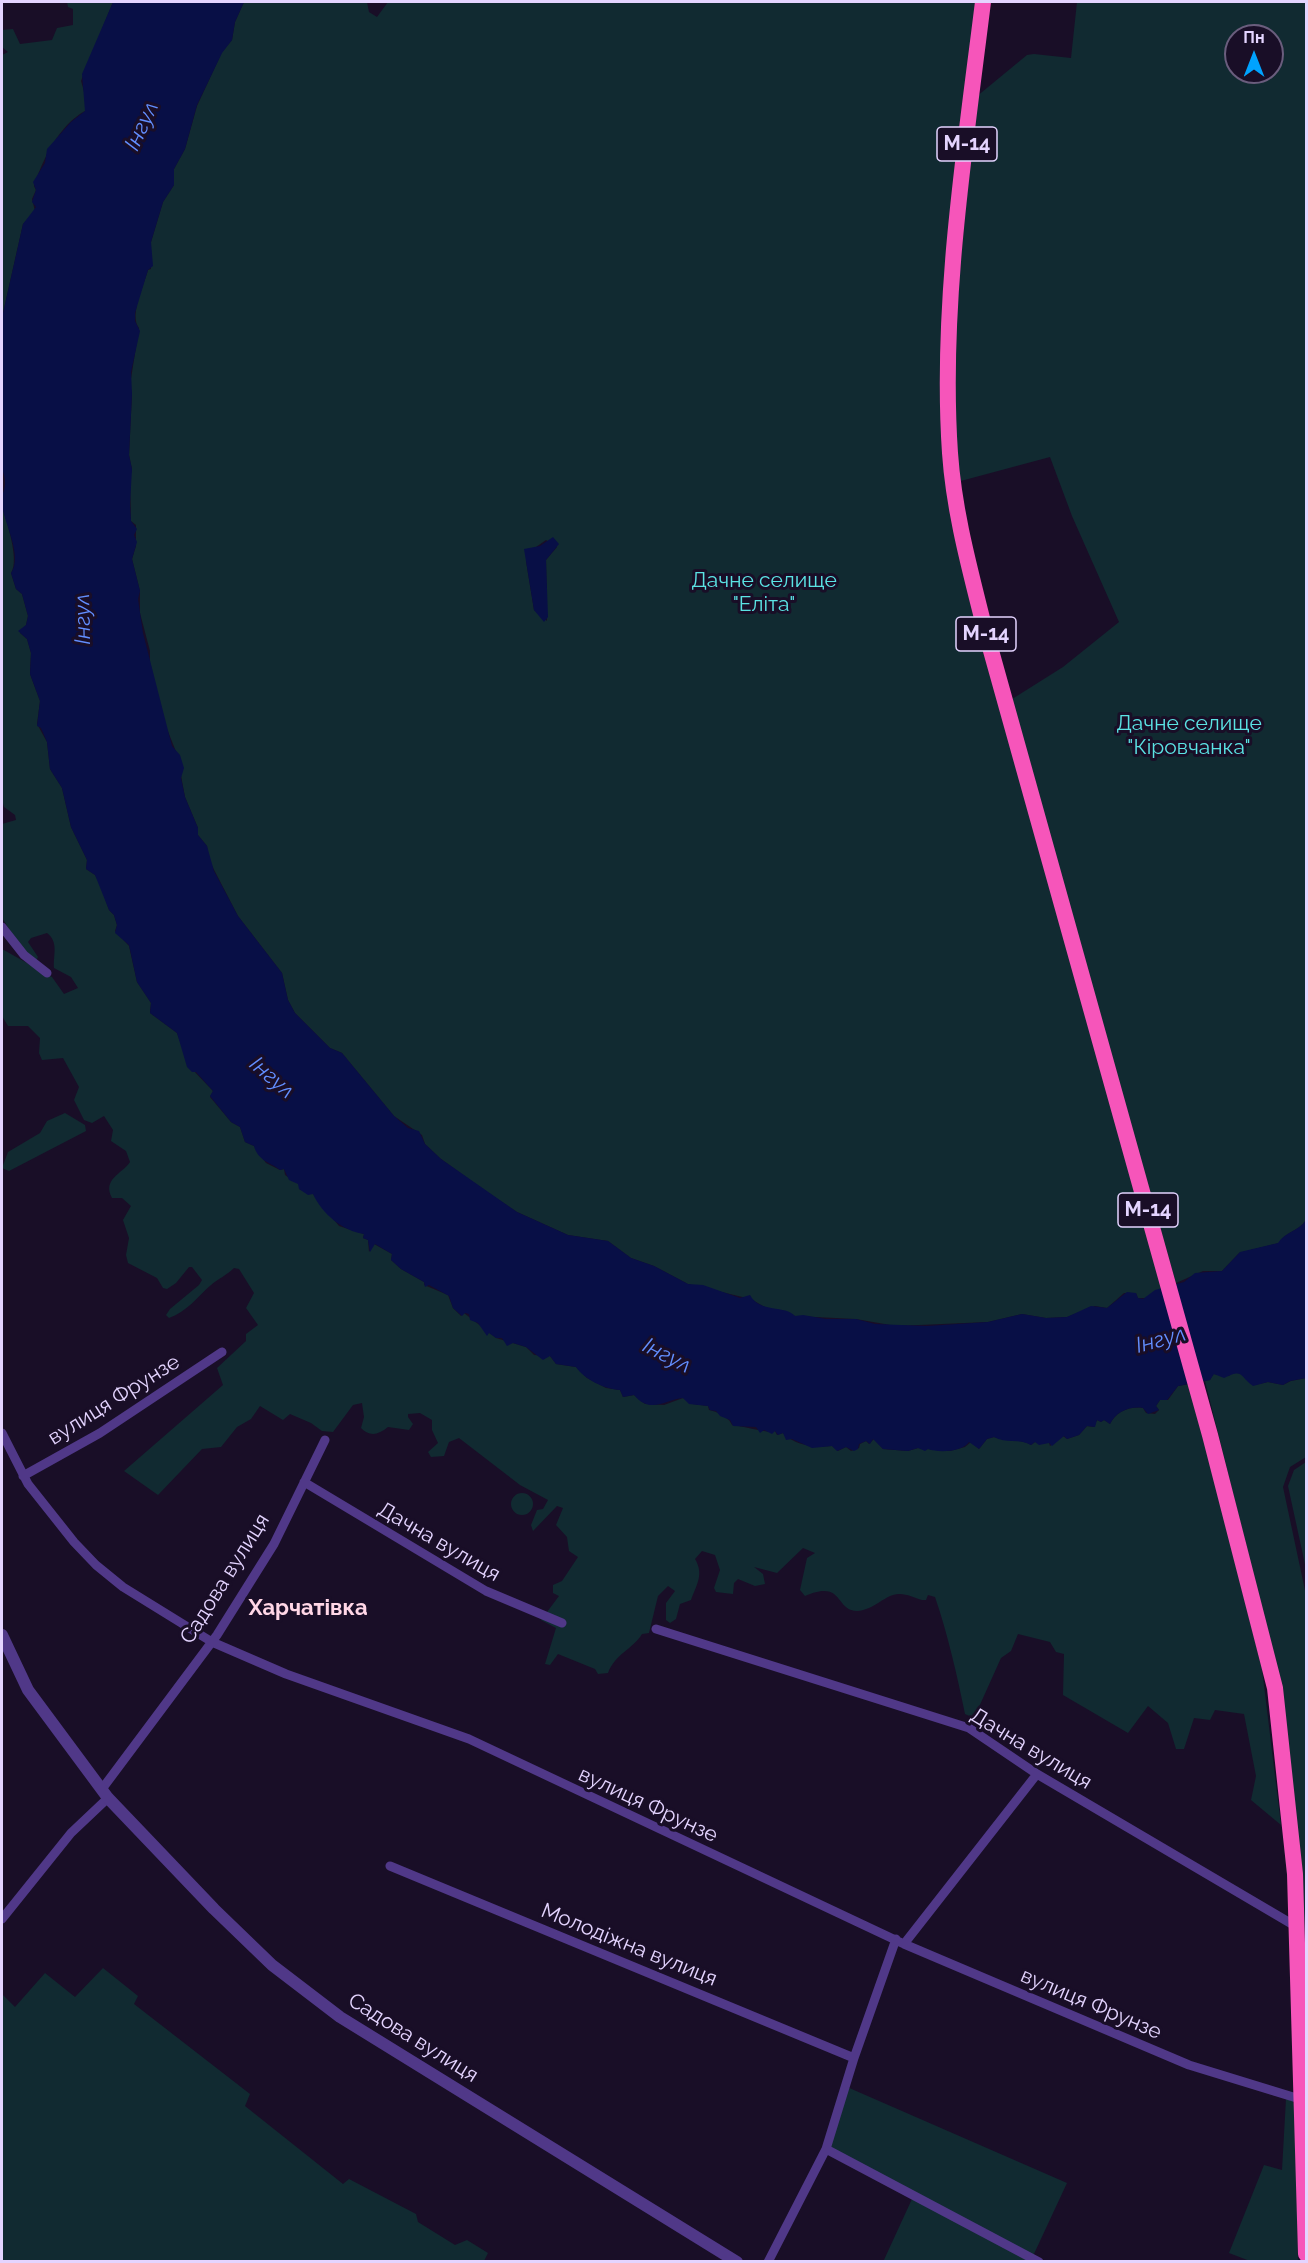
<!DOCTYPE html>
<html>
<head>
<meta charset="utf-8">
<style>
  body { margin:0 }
  #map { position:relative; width:1308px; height:2263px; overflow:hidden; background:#190e27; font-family:Raleway,sans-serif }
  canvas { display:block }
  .frame { position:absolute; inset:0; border:3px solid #e4d4ff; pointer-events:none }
  .north { position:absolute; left:1224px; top:24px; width:60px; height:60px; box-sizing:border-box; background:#190e27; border:2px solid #6a5d7d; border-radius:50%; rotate:0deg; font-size:16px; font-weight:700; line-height:24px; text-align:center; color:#e4d4ff }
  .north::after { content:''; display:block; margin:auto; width:21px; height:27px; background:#00a3ff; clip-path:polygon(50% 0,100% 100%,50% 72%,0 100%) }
</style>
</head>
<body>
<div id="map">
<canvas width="1308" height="2263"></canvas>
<div class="frame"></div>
<div class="north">Пн</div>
</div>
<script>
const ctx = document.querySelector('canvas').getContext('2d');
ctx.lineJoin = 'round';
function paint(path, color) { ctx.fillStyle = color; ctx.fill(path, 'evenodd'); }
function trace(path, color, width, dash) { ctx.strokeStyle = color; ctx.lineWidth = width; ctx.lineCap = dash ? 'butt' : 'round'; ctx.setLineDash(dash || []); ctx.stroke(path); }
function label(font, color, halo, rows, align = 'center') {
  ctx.font = font + ' Raleway,sans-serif'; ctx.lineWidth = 6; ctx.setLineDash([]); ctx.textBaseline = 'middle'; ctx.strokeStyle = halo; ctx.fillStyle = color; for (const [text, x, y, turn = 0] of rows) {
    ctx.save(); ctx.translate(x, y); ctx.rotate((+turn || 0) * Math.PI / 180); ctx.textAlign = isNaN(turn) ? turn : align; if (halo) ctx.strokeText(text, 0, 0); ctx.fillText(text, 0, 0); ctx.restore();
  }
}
const green = new Path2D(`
  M 67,2 L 113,2 L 81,81 L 87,102 L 85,111 C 59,125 43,159 34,186 L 36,190 L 32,199 L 35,211 L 23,224 L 3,313 L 2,398 L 2,55 L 8,52 L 2,47 L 2,30 L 13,29 L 20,44 L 52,40 L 57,28 L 73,25 L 73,9 L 68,7 Z
  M 244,2 L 367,2 L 369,12 L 377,17 L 388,2 L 978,2 L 946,452 L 1163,1287 L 1147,1298 L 1138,1298 L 1136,1293 L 1124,1293 L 1107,1308 L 1095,1306 L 1067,1317 L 1046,1318 L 1022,1314 L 988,1322 L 896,1326 L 856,1319 L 795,1316 L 784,1311 L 768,1309 L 751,1299 L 688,1284 L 654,1266 L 631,1258 L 608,1241 L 568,1235 L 517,1212 L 487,1192 L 441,1159 L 425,1144 L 422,1135 L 394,1116 L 342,1053 L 330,1048 L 295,1013 L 288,1000 L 282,973 L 238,916 L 209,860 L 207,846 L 198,835 L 198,828 L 185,797 L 177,754 L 165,724 L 150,669 L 150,651 L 140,613 L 140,591 L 132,559 L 136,546 L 136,525 L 131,521 L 130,477 L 132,469 L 129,455 L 132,394 L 130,385 L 139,328 C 129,315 144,285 148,270 L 151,269 L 151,242 L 163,202 L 174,185 L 174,169 L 185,149 L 197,106 L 222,52 L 232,40 L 235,22 ZM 546,540 L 557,547 L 546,560 L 547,621 L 534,610 L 526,561 L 536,547 Z
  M 1077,2 L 1306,2 L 1306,1220 C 1299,1231 1285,1232 1279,1243 L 1239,1253 L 1222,1271 L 1203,1271 L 1176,1283 L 1009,701 L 1063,667 L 1119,622 L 1072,516 L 1050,457 L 957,482 L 951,367 L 976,97 L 1027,55 L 1034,54 L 1071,58 ZM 1236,36 L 1272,36 L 1272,72 L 1236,72 Z
  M 2,505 C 6,520 20,560 11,573 L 16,589 L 22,594 L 28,616 L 26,625 L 20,633 L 27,639 L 31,653 L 30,674 L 40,701 L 37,724 L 47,742 L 50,769 L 62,788 L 71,827 L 87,860 L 86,869 L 95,875 L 100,884 L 109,910 L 114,915 L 117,925 L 115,931 L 129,946 L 137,982 L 151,1003 L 150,1013 L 177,1033 L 189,1066 L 213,1091 L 210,1097 L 231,1122 L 240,1127 L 245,1142 L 254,1146 L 266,1163 L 280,1170 L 284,1169 L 285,1175 L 299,1184 L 299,1189 L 313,1194 L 339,1226 L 364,1234 L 363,1238 L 368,1240 L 369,1252 L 374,1244 L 392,1254 L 391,1260 L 401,1269 L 424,1282 L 424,1285 L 448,1295 L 453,1308 L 461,1316 L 464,1313 L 496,1338 L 526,1347 L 534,1355 L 550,1356 L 556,1364 L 576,1367 L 587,1378 L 606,1388 L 620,1390 L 623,1397 L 634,1395 L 645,1404 L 664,1405 L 683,1398 L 693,1404 L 708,1406 L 709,1410 C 716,1411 730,1418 732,1425 C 744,1426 769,1434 775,1431 L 777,1435 L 783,1433 C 795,1446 814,1447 832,1446 L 838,1451 L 846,1447 L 851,1451 L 859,1448 L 860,1444 L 866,1441 L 869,1444 L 874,1439 L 883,1449 L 908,1451 L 918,1448 L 950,1451 L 965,1447 L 971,1442 L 979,1449 L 987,1439 L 994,1437 C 1007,1442 1020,1438 1031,1445 L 1035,1442 L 1049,1443 L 1050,1446 L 1063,1436 L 1067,1439 L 1079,1435 L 1087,1426 L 1094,1427 L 1097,1420 L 1101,1422 L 1104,1420 L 1110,1424 C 1116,1412 1129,1406 1143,1408 L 1146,1413 L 1155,1414 L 1159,1410 L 1156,1406 L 1160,1400 L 1168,1400 L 1178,1386 L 1190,1384 L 1262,1669 L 1281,1825 L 1251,1800 L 1256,1776 L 1244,1714 L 1215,1710 L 1210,1720 L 1194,1718 L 1184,1749 L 1176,1749 L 1168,1723 L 1148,1706 L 1128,1733 L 1063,1695 L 1064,1654 L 1056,1652 L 1050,1642 L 1018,1634 L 1011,1651 L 1001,1658 L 974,1718 L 965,1714 C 957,1675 948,1635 935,1597 L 928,1595 L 926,1600 L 922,1600 C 915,1598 907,1594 900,1594 C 886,1593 875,1610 857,1611 C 835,1611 844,1579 805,1596 L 800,1590 L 807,1558 L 815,1553 L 803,1548 L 777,1573 L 754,1567 L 763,1574 L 765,1584 L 755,1586 L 738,1579 L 734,1583 L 733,1594 L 716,1592 L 714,1588 L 720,1570 L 715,1555 L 702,1551 L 695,1559 C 704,1574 697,1584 691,1600 L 680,1604 L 676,1619 L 670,1623 L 666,1620 L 666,1603 L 675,1591 L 668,1586 L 658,1596 L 649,1633 L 642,1634 C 633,1649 615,1654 608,1673 L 598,1674 L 595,1669 L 558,1654 L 550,1665 L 545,1664 L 556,1628 L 541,1620 L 559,1596 L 553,1593 L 553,1585 L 562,1581 L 578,1557 L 569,1551 L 567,1537 L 556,1525 L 563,1508 L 557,1506 L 533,1531 L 531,1525 L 537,1510 L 543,1509 L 548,1500 L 520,1485 L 459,1438 L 449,1442 L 444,1456 L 431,1457 L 428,1452 L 438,1443 L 432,1430 L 432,1420 L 420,1413 L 408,1414 L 408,1417 L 413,1424 L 409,1430 L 388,1427 C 378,1435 370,1437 361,1428 L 364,1417 L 362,1403 L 353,1405 L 333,1432 L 322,1431 L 311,1423 L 290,1414 L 283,1420 L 260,1406 L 251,1419 L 237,1427 L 221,1447 L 202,1449 L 158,1495 L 124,1471 L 223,1385 L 217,1368 L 246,1341 L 246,1334 L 258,1325 L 246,1308 L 254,1293 L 239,1269 L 234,1268 C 227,1275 218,1279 211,1285 C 198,1296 187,1312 169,1318 L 166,1315 L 170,1309 L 199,1285 L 202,1280 L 192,1267 L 189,1267 L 176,1283 L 167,1289 L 163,1288 L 157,1278 L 128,1263 L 126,1255 L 129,1238 L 123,1220 L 131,1206 L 122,1198 L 112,1198 C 102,1179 122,1174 130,1162 L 126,1151 L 111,1141 L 113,1130 L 104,1116 L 92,1123 L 84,1120 L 74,1100 L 79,1087 L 63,1058 L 42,1060 L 39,1053 L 40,1038 L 28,1026 L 8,1026 L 2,1016 L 2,949 L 52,977 L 64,994 L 78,988 L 71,977 L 54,968 C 53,955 59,942 47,933 L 31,938 L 28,942 L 38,957 L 36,961 L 30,961 L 2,918 L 2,824 L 16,820 L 15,815 L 4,807 L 2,800 Z
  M 65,1113 L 85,1125 L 86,1131 L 9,1171 L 2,1168 L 8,1152 L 40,1133 L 47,1121 Z
  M 1233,1372 L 1242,1374 L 1255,1385 L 1268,1382 L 1283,1385 L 1291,1381 L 1306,1378 L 1306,1457 L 1290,1467 L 1283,1487 L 1306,1595 L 1306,2080 L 1262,1609 L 1205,1381 L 1210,1380 L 1213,1374 L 1229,1376 Z
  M 1306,1462 L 1306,1569 L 1288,1486 L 1294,1470 Z
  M511 1504a11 11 0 1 1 22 0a11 11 0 1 1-22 0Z
  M 103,1968 L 138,1996 L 134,2004 L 250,2094 L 245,2106 L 343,2184 L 349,2179 L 416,2214 L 418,2222 L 455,2245 L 467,2240 L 488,2253 L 484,2261 L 2,2261 L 2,1994 L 15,2007 L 45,1973 L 75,1997 Z
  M 847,2087 L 1067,2183 L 1033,2256 L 828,2148 Z
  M 1286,2099 L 1293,2101 L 1295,2107 L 1298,2261 L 1250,2261 L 1229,2253 L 1264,2165 L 1282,2170 Z
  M 912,2199 L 1033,2262 L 883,2262 Z`);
const water = new Path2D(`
  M 113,2 L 244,2 L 235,22 L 232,40 L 222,53 L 197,105 L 185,149 L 174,169 L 174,185 L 163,202 L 151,242 L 153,266 L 148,270 L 135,313 L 135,321 L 140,331 L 131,372 L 132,394 L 129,455 L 132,469 L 130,504 L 131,521 L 137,529 L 134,535 L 137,542 L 132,559 L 140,591 L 138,599 L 143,633 L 172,746 L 180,755 L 184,768 L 181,778 L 185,797 L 198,828 L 198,835 L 207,846 L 214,871 L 238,916 L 282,973 L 288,1000 L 295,1013 L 330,1048 L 342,1053 L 394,1116 L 408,1128 L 419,1131 L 425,1144 L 441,1159 L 517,1212 L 568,1235 L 608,1241 L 631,1258 L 654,1266 L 688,1284 L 703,1285 L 740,1298 L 750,1295 C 759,1313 786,1305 795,1316 L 803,1315 L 826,1319 L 856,1319 L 875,1324 L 927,1326 L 988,1322 L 1022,1314 L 1046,1318 L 1067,1317 L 1091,1306 L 1107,1308 L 1127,1292 L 1136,1293 L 1138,1298 L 1143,1299 L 1155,1290 L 1184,1282 L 1195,1273 L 1222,1271 L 1240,1252 L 1278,1243 C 1285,1232 1299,1231 1306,1220 L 1306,1378 L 1290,1381 L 1283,1385 L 1268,1382 L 1253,1386 C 1239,1376 1244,1368 1224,1378 L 1214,1374 L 1210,1380 L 1178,1386 L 1167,1400 L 1160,1400 L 1156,1406 L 1159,1410 L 1148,1414 L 1143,1408 C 1129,1406 1116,1412 1110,1424 L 1104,1420 L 1101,1422 L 1097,1420 L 1095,1427 L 1087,1426 L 1079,1435 L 1067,1439 L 1064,1436 L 1052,1446 L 1049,1443 L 1039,1445 L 1035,1442 L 1031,1445 C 1019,1438 1006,1444 994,1437 L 987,1439 L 979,1449 L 969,1442 C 962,1452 939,1453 928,1449 L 925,1451 L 918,1448 L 908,1451 L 883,1449 L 873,1439 L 870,1444 L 866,1441 L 859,1444 L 858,1449 L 854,1451 L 846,1447 L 837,1451 L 832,1446 L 812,1448 L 792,1439 L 786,1440 L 783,1433 L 778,1435 L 775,1431 L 772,1434 L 764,1430 L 760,1433 L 756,1427 L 733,1426 L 730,1420 L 720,1416 L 716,1411 L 710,1410 L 708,1406 L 689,1404 L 683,1398 C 667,1399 650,1415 634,1395 L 623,1397 L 620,1390 C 604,1389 584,1379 576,1367 L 556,1364 L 550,1356 L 543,1360 L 526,1347 L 513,1343 L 507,1346 L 502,1338 L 496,1338 L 489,1333 L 487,1336 L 478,1323 L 470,1320 L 469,1314 L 465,1313 L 462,1316 L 453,1308 L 449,1296 L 429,1285 L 425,1287 L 424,1282 L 401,1269 L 391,1260 L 392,1254 L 375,1244 L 370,1252 L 368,1240 L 363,1238 L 364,1234 C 343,1231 322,1214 313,1194 L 308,1195 L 299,1189 L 298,1184 L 289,1180 L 284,1169 L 280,1170 C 270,1162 258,1161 254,1146 L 245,1142 L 240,1127 L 231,1122 L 210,1096 L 213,1091 L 196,1072 L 192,1072 L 187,1067 L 177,1033 L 150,1013 L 151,1003 L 137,982 L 129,945 L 115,933 L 117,925 L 114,915 L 109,910 L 95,875 L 86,869 L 87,860 L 71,827 L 62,788 L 50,769 L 47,742 L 41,728 L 37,726 L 40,701 L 30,674 L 31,653 L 27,639 L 18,631 L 26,625 L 28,616 L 22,594 L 16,589 L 11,573 C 23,556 4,523 2,505 C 0,490 10,490 2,469 L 3,313 L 23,224 L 36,207 L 32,202 L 36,190 L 33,182 L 45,163 L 47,149 L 71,122 L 85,111 L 82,74 Z
  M 553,537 L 559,544 L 546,560 L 548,617 L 544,622 L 534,610 L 524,549 L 540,546 Z`);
const minor = new Path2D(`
  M 2,927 L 24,955 L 47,973
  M 2,1433 L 28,1484 L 74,1542 L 96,1565 L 123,1587 L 212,1642 L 286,1674 L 469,1739 L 904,1944 L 1189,2065 L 1303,2100
  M 23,1476 L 100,1433 L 222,1352
  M 304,1482 L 486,1591 L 562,1623
  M 656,1629 L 969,1728 L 1037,1774 L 1297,1927
  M 102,1789 L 217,1635 L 274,1544 L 325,1440
  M 390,1866 L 854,2058
  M 2,1919 L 71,1833 L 108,1798
  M 904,1944 L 1037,1774
  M 826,2149 L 1039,2262
  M 768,2262 L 826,2149 L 854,2058 L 896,1939`);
const tertiary = new Path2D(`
  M 2,1635 L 28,1690 L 108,1798 L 214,1909 L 272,1965 L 340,2017 L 737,2262`);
const trunk = new Path2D(`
  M 983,2 C 965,148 940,306 950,453 C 954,511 969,566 983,622 L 1210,1435 L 1275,1688 L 1295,1874 L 1306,2254`);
const shields = [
  [967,144,60],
  [986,634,60],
  [1148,1210,60]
];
const shieldNames = [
  ["М-14",967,144],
  ["М-14",986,634],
  ["М-14",1148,1210]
];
const parkNames = [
  ["Дачне селище",764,581],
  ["\"Еліта\"",764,605],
  ["Дачне селище",1189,724],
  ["\"Кіровчанка\"",1189,748]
];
const streetNames = [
  ["вулиця Фрунзе",114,1400,-32],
  ["Дачна вулиця",439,1542,30],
  ["Садова вулиця",225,1579,-58],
  ["Дачна вулиця",1031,1749,31],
  ["вулиця Фрунзе",648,1805,25],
  ["Молодіжна вулиця",629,1945,22],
  ["вулиця Фрунзе",1091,2004,23],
  ["Садова вулиця",413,2038,32]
];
const waterNames = [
  ["Інгул",142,126,-65],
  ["Інгул",83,619,-91],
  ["Інгул",272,1078,41],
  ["Інгул",1161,1340,-15],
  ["Інгул",667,1356,27]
];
const neighbourhoodNames = [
  ["Харчатівка",308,1608]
];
paint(green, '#112a31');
paint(water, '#080f46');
trace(minor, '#503888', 9);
trace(tertiary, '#503888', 12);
trace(trunk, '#f655ba', 16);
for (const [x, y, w] of shields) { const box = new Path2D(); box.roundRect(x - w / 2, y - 17, w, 34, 4.5); ctx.fillStyle = '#190e27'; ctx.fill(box); trace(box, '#e4d4ff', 1.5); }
label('bold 20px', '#e4d4ff', null, shieldNames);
label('21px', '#5be3e4', '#190e27', parkNames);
label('21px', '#e4d4ff', '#190e27', streetNames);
label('italic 22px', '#628eff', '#190e27', waterNames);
label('bold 22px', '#ffd6e6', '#190e27', neighbourhoodNames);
</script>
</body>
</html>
